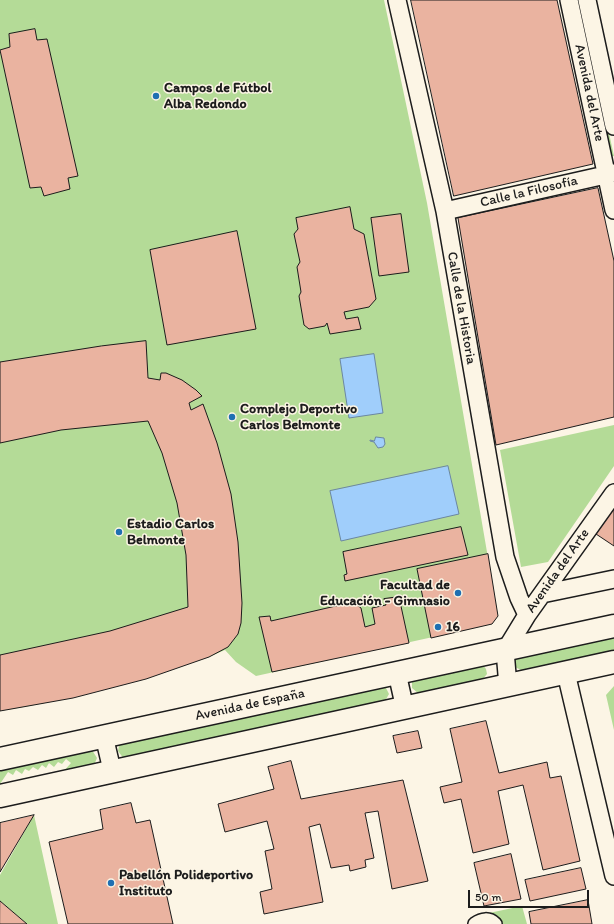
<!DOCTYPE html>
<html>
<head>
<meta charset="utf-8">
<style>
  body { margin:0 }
  #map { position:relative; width:614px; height:924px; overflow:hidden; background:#fcf5e5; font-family:Itim,sans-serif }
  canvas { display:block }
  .scale { position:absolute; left:468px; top:890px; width:121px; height:18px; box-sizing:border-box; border:2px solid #1c1c1c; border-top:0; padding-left:5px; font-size:12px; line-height:14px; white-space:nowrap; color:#1c1c1c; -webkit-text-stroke:3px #fcf5e5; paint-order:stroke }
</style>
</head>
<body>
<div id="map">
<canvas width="614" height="924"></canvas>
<div class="scale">50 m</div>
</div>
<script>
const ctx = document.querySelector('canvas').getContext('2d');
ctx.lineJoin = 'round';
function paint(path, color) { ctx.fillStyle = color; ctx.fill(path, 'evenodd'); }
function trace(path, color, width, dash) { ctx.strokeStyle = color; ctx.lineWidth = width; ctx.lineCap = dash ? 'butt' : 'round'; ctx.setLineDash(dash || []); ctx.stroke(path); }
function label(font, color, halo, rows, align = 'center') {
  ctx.font = font + ' Itim,sans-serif'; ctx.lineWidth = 3; ctx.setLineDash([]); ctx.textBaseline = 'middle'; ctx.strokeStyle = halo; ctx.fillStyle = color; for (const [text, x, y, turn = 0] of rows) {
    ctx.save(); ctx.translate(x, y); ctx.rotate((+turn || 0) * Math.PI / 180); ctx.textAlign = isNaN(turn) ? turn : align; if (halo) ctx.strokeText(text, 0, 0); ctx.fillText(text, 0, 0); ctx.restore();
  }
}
const green = new Path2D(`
  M 0,0 L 384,0 L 427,203 L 498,616 L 492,624 L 256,676 L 236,662 L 225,650 L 209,657 C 140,680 72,700 0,711 Z
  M 575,0 L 580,0 L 614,156 L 609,157 Z
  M 614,425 L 614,466 L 548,562 L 521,567 L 500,450 Z
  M 614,635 L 614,650 L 521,670 L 515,667 L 515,658 Z
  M 482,664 L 486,669 L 487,674 L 481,681 L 419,694 L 412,688 L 412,680 Z
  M 385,686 L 389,694 L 385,701 L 124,759 L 118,751 L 119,746 L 124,742 Z
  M 614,686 L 614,730 L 606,695 Z
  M 92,750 L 97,758 L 94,765 L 62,773 L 71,763 L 66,759 L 62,764 L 58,762 L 54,767 L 49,763 L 46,768 L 42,765 L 38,770 L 33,767 L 29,771 L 25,769 L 22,774 L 16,770 L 13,775 L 8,772 L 0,784 L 0,768 Z
  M 34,815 L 58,924 L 27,924 L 0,901 L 0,875 Z
  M 522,906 L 527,924 L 501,924 L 496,917 L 489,913 Z`);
const water = new Path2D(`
  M 374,354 L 383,413 L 349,418 L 340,359 Z
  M 376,437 L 384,438 L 385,444 L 383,447 L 378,448 L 374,442 L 370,441 L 370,440 L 374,441 Z
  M 448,466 L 459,514 L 341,541 L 330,491 Z`);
const building = new Path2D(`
  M 411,0 L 557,0 L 593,164 L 454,196 Z
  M 35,29 L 37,40 L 47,39 L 78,176 L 68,178 L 70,189 L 44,196 L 41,187 L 30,188 L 0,50 L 10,47 L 9,34 Z
  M 598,188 L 614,261 L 614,417 L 496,445 L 458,218 Z
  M 350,207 L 354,229 L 364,234 L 376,299 L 369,307 L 344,312 L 346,319 L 358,317 L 361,329 L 330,334 L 327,323 L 325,326 L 309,329 L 304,325 L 299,296 L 301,292 L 297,267 L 300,262 L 294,234 L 298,229 L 296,218 Z
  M 401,214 L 409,272 L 379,276 L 371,218 Z
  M 237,231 L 256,329 L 167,345 L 150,250 Z
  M 146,341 L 148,378 L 160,380 L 161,373 L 166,373 L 182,380 L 196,390 L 202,396 L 189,403 L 191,410 L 203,404 L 217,443 L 231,494 L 238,542 L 242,603 L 241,623 L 238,634 L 228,647 L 209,657 L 146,679 L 73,698 L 0,711 L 0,655 L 110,631 L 188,607 L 186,555 L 177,503 L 162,453 L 148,421 L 61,430 L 0,443 L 0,362 L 101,346 Z
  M 614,508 L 614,546 L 596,534 Z
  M 461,527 L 468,555 L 345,581 L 344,575 L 347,574 L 343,552 Z
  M 488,554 L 498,616 L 492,624 L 431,638 L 417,569 Z
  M 399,597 L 409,643 L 272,672 L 259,617 L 270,616 L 271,621 L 353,602 L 361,608 L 365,627 L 375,624 L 372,608 L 386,605 L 384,599 Z
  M 486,721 L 499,773 L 547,762 L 550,778 L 561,776 L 580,861 L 543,870 L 523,785 L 498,791 L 509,844 L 473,853 L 461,799 L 444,803 L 440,787 L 462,782 L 450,729 Z
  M 418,731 L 422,748 L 397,753 L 393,736 Z
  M 291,761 L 301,799 L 403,780 L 428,881 L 392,889 L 378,811 L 365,813 L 374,858 L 365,860 L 366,867 L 350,871 L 349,865 L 331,868 L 320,824 L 309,827 L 323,902 L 264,914 L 260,892 L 272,889 L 265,851 L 274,849 L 267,821 L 225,832 L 218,804 L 274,789 L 268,767 Z
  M 131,803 L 136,823 L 150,820 L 173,924 L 68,924 L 49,842 L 103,829 L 100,810 Z
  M 34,815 L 0,872 L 0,823 Z
  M 511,854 L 521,899 L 484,906 L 474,863 Z
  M 581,868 L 586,889 L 530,901 L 525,880 Z
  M 588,900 L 592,924 L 531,924 L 529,912 Z
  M 0,901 L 27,924 L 0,924 Z`);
const pedestrian = new Path2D(`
  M 475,924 C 482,919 489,918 495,924`);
const minor = new Path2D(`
  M 397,0 L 445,211 L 505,557 L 519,598 L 527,615
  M 569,0 L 614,210
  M 587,0 L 614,126
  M 445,211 L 614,173
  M 542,594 L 614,579
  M 397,673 L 405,709
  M 566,673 L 614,876
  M 508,686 L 505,651 L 527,615 L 614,493
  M 104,736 L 112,770`);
const secondary = new Path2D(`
  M 0,759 L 614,626
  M 0,796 L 614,662`);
const markers = [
  [156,96,4,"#1f6fb2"],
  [232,417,4,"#1f6fb2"],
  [119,532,4,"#1f6fb2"],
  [458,593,4,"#1f6fb2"],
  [438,627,4,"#1f6fb2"],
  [111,883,4,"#1f6fb2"]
];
const poiNames = [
  ["Campos de Fútbol",164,88],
  ["Alba Redondo",164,104],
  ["Complejo Deportivo",240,409],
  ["Carlos Belmonte",240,425],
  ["Estadio Carlos",127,524],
  ["Belmonte",127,540],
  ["Facultad de",450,585,"right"],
  ["Educación - Gimnasio",450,601,"right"],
  ["16",446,627],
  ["Pabellón Polideportivo",119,875],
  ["Instituto",119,891]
];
const streetNames = [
  ["Avenida del Arte",589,93,78],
  ["Calle la Filosofía",529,192,-13],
  ["Calle de la Historia",461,308,80],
  ["Avenida del Arte",558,571,-55],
  ["Avenida de España",250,705,-12]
];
paint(green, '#b4db97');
paint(water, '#a0cefb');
trace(water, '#6b87a2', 1);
paint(building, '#eab3a0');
trace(building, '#1c1c1c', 1);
trace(pedestrian, '#1c1c1c', 16);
trace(minor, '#1c1c1c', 20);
trace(secondary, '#1c1c1c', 25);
trace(pedestrian, '#fcf5e5', 13);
trace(minor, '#fcf5e5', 17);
trace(secondary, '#fcf5e5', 22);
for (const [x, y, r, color] of markers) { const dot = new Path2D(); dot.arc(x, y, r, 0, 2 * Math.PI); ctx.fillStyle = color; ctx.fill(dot); trace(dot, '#fcf5e5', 1.5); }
label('bold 14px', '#1c1c1c', '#fcf5e5', poiNames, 'left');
label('14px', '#1c1c1c', '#fcf5e5', streetNames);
</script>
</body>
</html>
